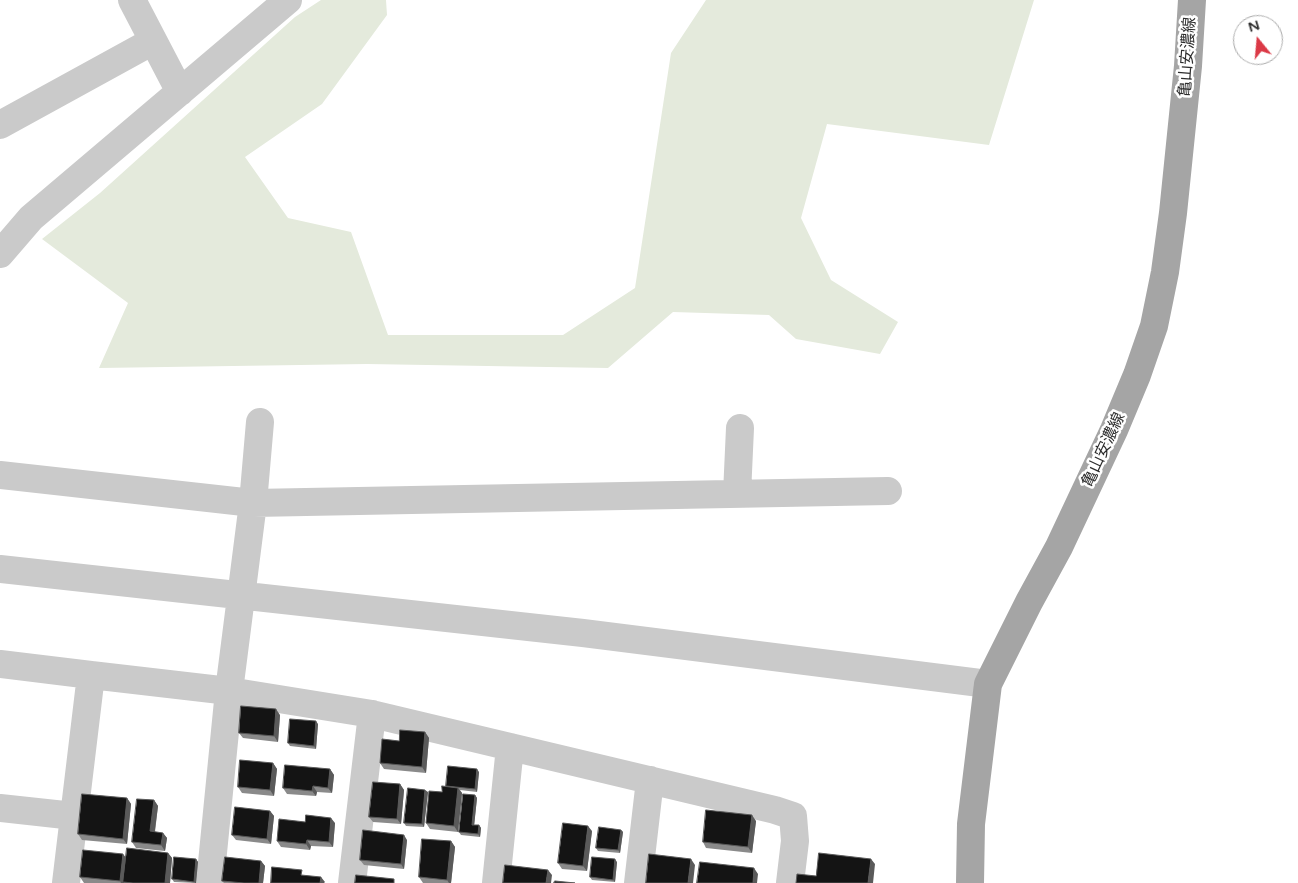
<!DOCTYPE html>
<html>
<head>
<meta charset="utf-8">
<style>
  body { margin:0 }
  #map { position:relative; width:1298px; height:883px; overflow:hidden; background:#fff; font-family:"Varela Round",sans-serif }
  canvas { display:block }
  .north { position:absolute; left:1233px; top:15px; width:50px; height:50px; box-sizing:border-box; background:#fff; border:1px solid #ababab; border-radius:50%; rotate:343deg; font-size:14px; font-weight:700; line-height:20px; text-align:center; color:#2d2d2d }
  .north::after { content:''; display:block; margin:auto; width:18px; height:22px; background:#db3946; clip-path:polygon(50% 0,100% 100%,50% 72%,0 100%) }
</style>
</head>
<body>
<div id="map">
<canvas width="1298" height="883"></canvas>
<div class="north">N</div>
</div>
<script>
const ctx = document.querySelector('canvas').getContext('2d');
ctx.lineJoin = 'round';
function paint(path, color) { ctx.fillStyle = color; ctx.fill(path, 'evenodd'); }
function trace(path, color, width, dash) { ctx.strokeStyle = color; ctx.lineWidth = width; ctx.lineCap = dash ? 'butt' : 'round'; ctx.setLineDash(dash || []); ctx.stroke(path); }
function label(font, color, halo, rows, align = 'center') {
  ctx.font = font + ' "Varela Round","Noto Sans JP",sans-serif'; ctx.lineWidth = 5; ctx.setLineDash([]); ctx.textBaseline = 'middle'; ctx.strokeStyle = halo; ctx.fillStyle = color; for (const [text, x, y, turn = 0] of rows) {
    ctx.save(); ctx.translate(x, y); ctx.rotate((+turn || 0) * Math.PI / 180); ctx.textAlign = isNaN(turn) ? turn : align; if (halo) ctx.strokeText(text, 0, 0); ctx.fillText(text, 0, 0); ctx.restore();
  }
}
const green = new Path2D(`
  M 321,0 L 386,0 L 387,15 L 322,104 L 245,157 L 288,218 L 351,232 L 388,335 L 563,335 L 635,288 L 671,53 L 706,0 L 1034,0 L 989,145 L 827,124 L 801,218 L 831,280 L 898,322 L 880,354 L 796,339 L 769,315 L 673,312 L 608,368 L 367,364 L 99,368 L 128,303 L 42,239 L 100,193 L 295,17 Z`);
const minor = new Path2D(`
  M 132,0 L 180,92
  M 0,125 L 153,41
  M 0,254 L 31,218 L 288,0
  M 260,422 L 253,503 L 888,491
  M 0,475 L 253,503 L 229,691 L 210,883
  M 737,494 L 740,428
  M 0,569 L 583,633 L 988,684
  M 0,664 L 91,675 L 66,883
  M 91,675 L 229,691 L 372,714 L 775,810 L 793,816 L 795,841 L 790,883
  M 0,808 L 74,816
  M 352,883 L 372,714
  M 496,883 L 510,747
  M 638,883 L 650,780`);
const major = new Path2D(`
  M 970,883 L 971,824 L 988,684 L 1029,602 L 1059,547 L 1114,430 L 1137,375 L 1154,326 L 1165,272 L 1173,213 L 1188,66 L 1192,0`);
const wall = new Path2D(`
  M 280,715 L 278,742 L 243,738 L 239,733 Z
  M 318,724 L 316,749 L 290,746 L 288,743 Z
  M 425,732 L 429,738 L 426,773 L 384,769 L 380,763 L 399,741 Z
  M 273,763 L 277,769 L 274,796 L 242,793 L 238,787 Z
  M 330,769 L 334,775 L 332,793 L 317,792 L 316,796 L 287,794 L 283,788 Z
  M 479,772 L 477,792 L 460,790 L 462,793 L 458,832 L 430,829 L 426,823 L 442,792 L 447,786 Z
  M 400,784 L 404,790 L 401,824 L 373,822 L 369,817 Z
  M 428,792 L 424,827 L 406,826 L 404,823 Z
  M 475,795 L 477,798 L 474,825 L 479,825 L 481,828 L 480,837 L 461,835 L 459,832 Z
  M 127,798 L 131,804 L 127,844 L 82,840 L 78,834 Z
  M 154,800 L 158,806 L 155,832 L 163,833 L 167,838 L 165,851 L 136,848 L 132,842 Z
  M 270,811 L 274,816 L 271,844 L 236,840 L 232,835 Z
  M 756,821 L 752,853 L 706,848 L 703,842 Z
  M 305,822 L 335,823 L 333,847 L 311,846 L 310,850 L 281,847 L 277,841 Z
  M 621,830 L 623,832 L 620,853 L 598,851 L 596,848 Z
  M 592,831 L 587,871 L 562,869 L 558,863 Z
  M 407,840 L 404,869 L 364,865 L 360,860 Z
  M 451,841 L 455,847 L 451,883 L 423,883 L 419,877 Z
  M 168,853 L 172,858 L 170,883 L 84,883 L 80,877 L 126,858 Z
  M 196,859 L 198,862 L 196,883 L 174,882 L 172,879 Z
  M 261,861 L 265,866 L 263,883 L 224,883 L 222,881 Z
  M 617,862 L 615,882 L 592,880 L 590,877 Z`);
const shadedWall = new Path2D(`
  M 276,709 L 280,715 L 278,742 L 274,736 Z
  M 316,721 L 318,724 L 316,749 L 314,746 Z
  M 425,732 L 429,738 L 426,773 L 422,767 Z
  M 273,763 L 277,769 L 274,796 L 270,790 Z
  M 330,769 L 334,775 L 332,793 L 328,788 Z
  M 477,769 L 479,772 L 477,792 L 475,789 Z
  M 400,784 L 404,790 L 401,824 L 397,819 Z
  M 313,786 L 317,792 L 316,796 L 312,791 Z
  M 458,788 L 462,793 L 458,832 L 454,826 Z
  M 425,790 L 428,792 L 424,827 L 422,824 Z
  M 475,795 L 477,798 L 474,827 L 472,825 Z
  M 127,798 L 131,804 L 127,844 L 123,839 Z
  M 154,800 L 158,806 L 154,837 L 150,831 Z
  M 270,811 L 274,816 L 271,844 L 267,839 Z
  M 752,815 L 756,821 L 752,853 L 748,847 Z
  M 331,818 L 335,823 L 333,847 L 329,842 Z
  M 479,825 L 481,828 L 480,837 L 478,834 Z
  M 588,826 L 592,831 L 587,871 L 583,866 Z
  M 621,830 L 623,832 L 620,853 L 618,850 Z
  M 163,833 L 167,838 L 165,851 L 161,845 Z
  M 404,835 L 407,840 L 404,869 L 401,864 Z
  M 307,840 L 311,846 L 310,850 L 306,844 Z
  M 451,841 L 455,847 L 451,883 L 449,883 L 447,880 Z
  M 168,853 L 172,858 L 170,883 L 165,883 Z
  M 123,854 L 127,859 L 124,883 L 121,883 L 120,881 Z
  M 196,859 L 198,862 L 196,883 L 195,883 L 194,882 Z
  M 615,859 L 617,862 L 615,882 L 613,880 Z
  M 691,859 L 695,865 L 693,883 L 688,883 Z
  M 871,859 L 875,864 L 873,883 L 868,883 Z
  M 261,861 L 265,866 L 263,883 L 259,883 Z
  M 754,868 L 758,874 L 757,883 L 753,883 Z
  M 548,870 L 552,875 L 551,883 L 546,883 Z
  M 321,877 L 325,882 L 324,883 L 320,883 Z`);
const building = new Path2D(`
  M 241,706 L 276,709 L 274,736 L 239,733 Z
  M 290,719 L 316,721 L 314,746 L 288,743 Z
  M 400,730 L 425,732 L 422,767 L 380,763 L 382,739 L 399,741 Z
  M 240,760 L 273,763 L 270,790 L 238,787 Z
  M 285,765 L 330,769 L 328,788 L 313,786 L 312,791 L 283,788 Z
  M 448,766 L 477,769 L 475,789 L 446,786 Z
  M 373,782 L 400,784 L 397,819 L 369,817 Z
  M 442,786 L 458,788 L 454,826 L 426,823 L 429,791 L 442,792 Z
  M 408,788 L 425,790 L 422,824 L 404,823 Z
  M 82,794 L 127,798 L 123,839 L 78,834 Z
  M 463,794 L 475,795 L 472,825 L 479,825 L 478,834 L 459,832 Z
  M 137,799 L 154,800 L 150,831 L 163,833 L 161,845 L 132,842 Z
  M 235,807 L 270,811 L 267,839 L 232,835 Z
  M 706,810 L 752,815 L 748,847 L 703,842 Z
  M 306,815 L 331,818 L 329,842 L 307,840 L 306,844 L 277,841 L 279,819 L 305,822 Z
  M 563,823 L 588,826 L 583,866 L 558,863 Z
  M 599,827 L 621,830 L 618,850 L 596,848 Z
  M 363,830 L 404,835 L 401,864 L 360,860 Z
  M 422,839 L 451,841 L 447,880 L 419,877 Z
  M 127,848 L 168,853 L 165,883 L 133,883 L 123,882 Z
  M 83,850 L 123,854 L 120,881 L 80,877 Z
  M 819,853 L 871,859 L 868,883 L 796,883 L 797,874 L 816,876 Z
  M 649,854 L 691,859 L 688,883 L 646,883 Z
  M 174,857 L 196,859 L 194,882 L 172,879 Z
  M 225,857 L 261,861 L 259,883 L 244,883 L 222,881 Z
  M 592,857 L 615,859 L 613,880 L 590,877 Z
  M 700,862 L 754,868 L 753,883 L 697,883 Z
  M 505,865 L 548,870 L 546,883 L 503,883 Z
  M 272,867 L 302,870 L 301,875 L 321,877 L 320,883 L 271,883 Z
  M 356,875 L 394,879 L 394,883 L 355,883 Z
  M 555,881 L 575,883 L 554,883 Z`);
const streetNames = [
  ["亀山安濃線",1188,57,-86],
  ["亀山安濃線",1104,450,-65]
];
paint(green, '#e4eadc');
trace(minor, '#cacaca', 28);
trace(major, '#a5a5a5', 28);
paint(wall, '#8a8a8a');
paint(shadedWall, '#5a5a5a');
paint(building, '#141414');
trace(building, '#5a5a5a', 1);
label('16px', '#2d2d2d', '#fff', streetNames);
</script>
</body>
</html>
